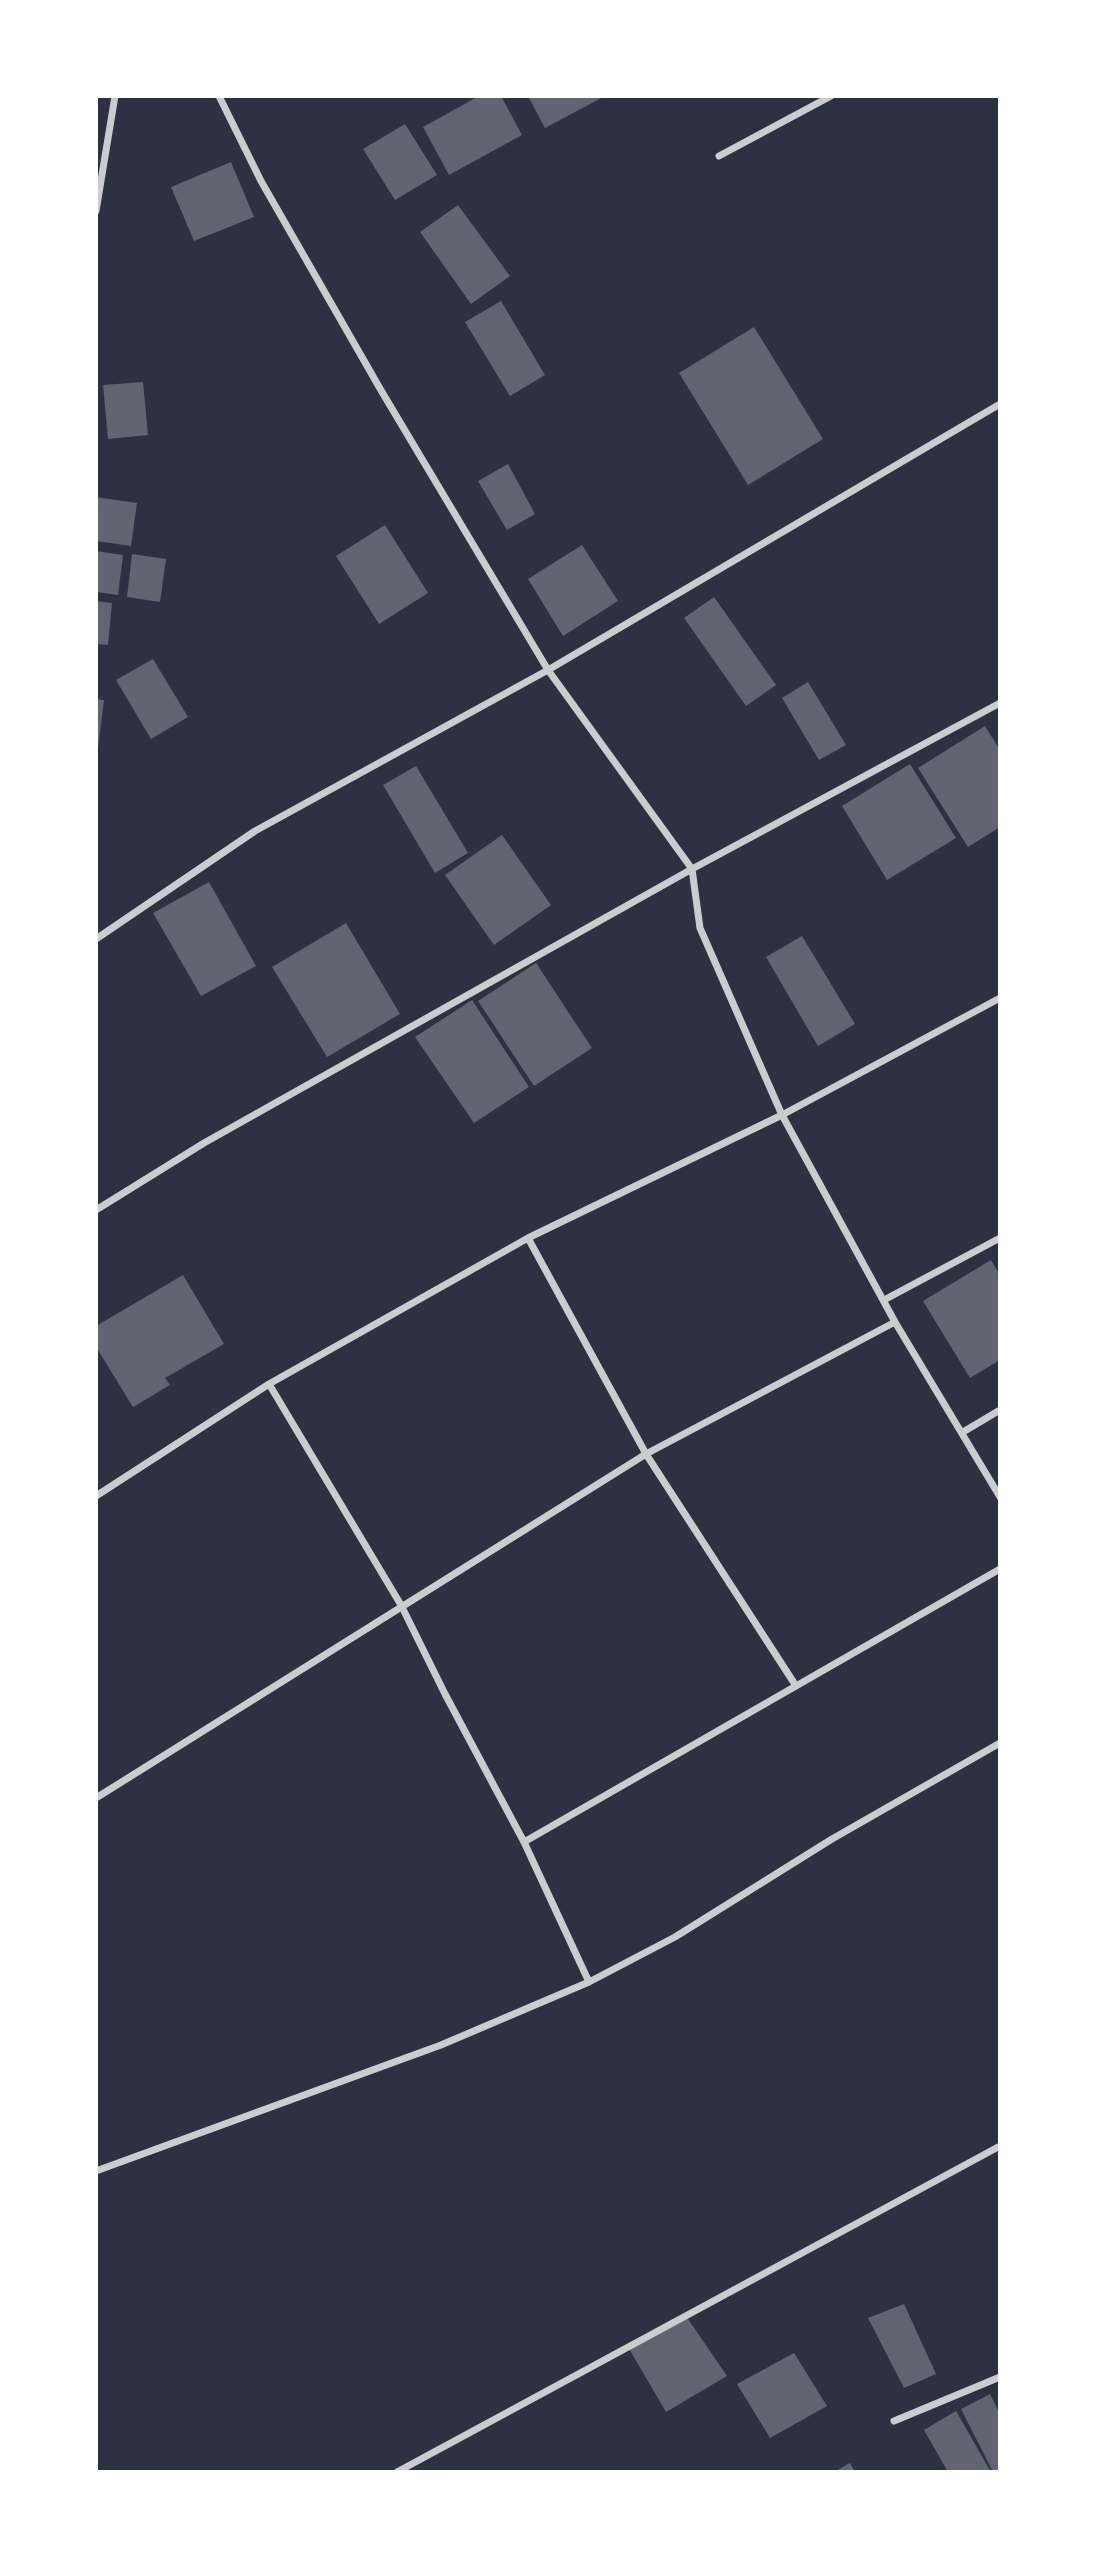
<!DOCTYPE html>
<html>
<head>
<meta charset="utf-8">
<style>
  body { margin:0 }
  #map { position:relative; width:1096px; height:2568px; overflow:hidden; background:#2d3142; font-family:Inter,sans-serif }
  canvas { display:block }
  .frame { position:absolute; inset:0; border:98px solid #fff; pointer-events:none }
</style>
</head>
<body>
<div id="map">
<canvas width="1096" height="2568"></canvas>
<div class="frame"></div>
</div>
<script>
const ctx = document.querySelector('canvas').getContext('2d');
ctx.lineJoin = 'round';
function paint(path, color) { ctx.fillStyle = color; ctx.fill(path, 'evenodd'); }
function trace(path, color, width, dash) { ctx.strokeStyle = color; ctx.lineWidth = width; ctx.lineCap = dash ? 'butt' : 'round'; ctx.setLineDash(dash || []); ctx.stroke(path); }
const building = new Path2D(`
  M 479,96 L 501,96 L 522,135 L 449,175 L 423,127 Z
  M 528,96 L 605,96 L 545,128 Z
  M 405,124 L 437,175 L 395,200 L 363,149 Z
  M 231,162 L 254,217 L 194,241 L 171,187 Z
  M 458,205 L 510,276 L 471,304 L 420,232 Z
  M 501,301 L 545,375 L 510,396 L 465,322 Z
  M 754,327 L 823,439 L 748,485 L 679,373 Z
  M 143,382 L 148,435 L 108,439 L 103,385 Z
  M 508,464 L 535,514 L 507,530 L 478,481 Z
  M 96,497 L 137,503 L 131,546 L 96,541 Z
  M 385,525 L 428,593 L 379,624 L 336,556 Z
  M 582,545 L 618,601 L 563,636 L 528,579 Z
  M 96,551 L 123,555 L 118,595 L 96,592 Z
  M 132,554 L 166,559 L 160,602 L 127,597 Z
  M 714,597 L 776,685 L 746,706 L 684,618 Z
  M 96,601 L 112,603 L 108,645 L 96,644 Z
  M 153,659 L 188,717 L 151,739 L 116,680 Z
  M 808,682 L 846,745 L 819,760 L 782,698 Z
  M 96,699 L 104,700 L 98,748 L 96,748 Z
  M 985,726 L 1000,750 L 1000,827 L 968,847 L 918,768 Z
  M 910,764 L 956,838 L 887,880 L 842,806 Z
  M 416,766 L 468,853 L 435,873 L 383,785 Z
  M 502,835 L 551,905 L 494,945 L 445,875 Z
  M 209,882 L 256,966 L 201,996 L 153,913 Z
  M 346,923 L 400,1014 L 327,1057 L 272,967 Z
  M 802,936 L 855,1024 L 818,1046 L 766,957 Z
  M 536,963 L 592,1048 L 534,1086 L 478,1001 Z
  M 472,1000 L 529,1087 L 474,1123 L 415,1037 Z
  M 991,1260 L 1000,1275 L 1000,1360 L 970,1378 L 923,1301 Z
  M 183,1275 L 224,1344 L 165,1378 L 170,1385 L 133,1407 L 96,1347 L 96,1326 Z
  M 904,2304 L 936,2374 L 904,2388 L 868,2318 Z
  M 686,2316 L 727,2376 L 666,2412 L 628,2347 Z
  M 794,2353 L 827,2406 L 770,2438 L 737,2384 Z
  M 990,2394 L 1000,2414 L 1000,2472 L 993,2472 L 961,2409 Z
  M 956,2411 L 991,2472 L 948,2472 L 924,2430 Z
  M 850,2463 L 855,2472 L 834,2472 Z`);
const minor = new Path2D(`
  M 219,96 L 261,181 L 382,392 L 548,670 L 692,869 L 700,928 L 782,1115 L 895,1322 L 1000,1497
  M 719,156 L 831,96
  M 96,211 L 115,96
  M 96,939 L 255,831 L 548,670 L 1000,404
  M 96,1210 L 204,1143 L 692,869 L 1000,703
  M 528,1238 L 646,1454 L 796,1686
  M 884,1300 L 1000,1238
  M 269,1384 L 401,1605 L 445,1694 L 524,1842 L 589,1982
  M 963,1432 L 1000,1410
  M 96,1496 L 269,1384 L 528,1238 L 782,1115 L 1000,998
  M 96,1798 L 646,1454 L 895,1322
  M 524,1842 L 1000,1569
  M 96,2171 L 441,2045 L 589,1982 L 675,1937 L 832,1839 L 1000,1743
  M 894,2421 L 1000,2377
  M 397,2472 L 1000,2146`);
paint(building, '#626471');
trace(minor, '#caccd0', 7);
</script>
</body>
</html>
